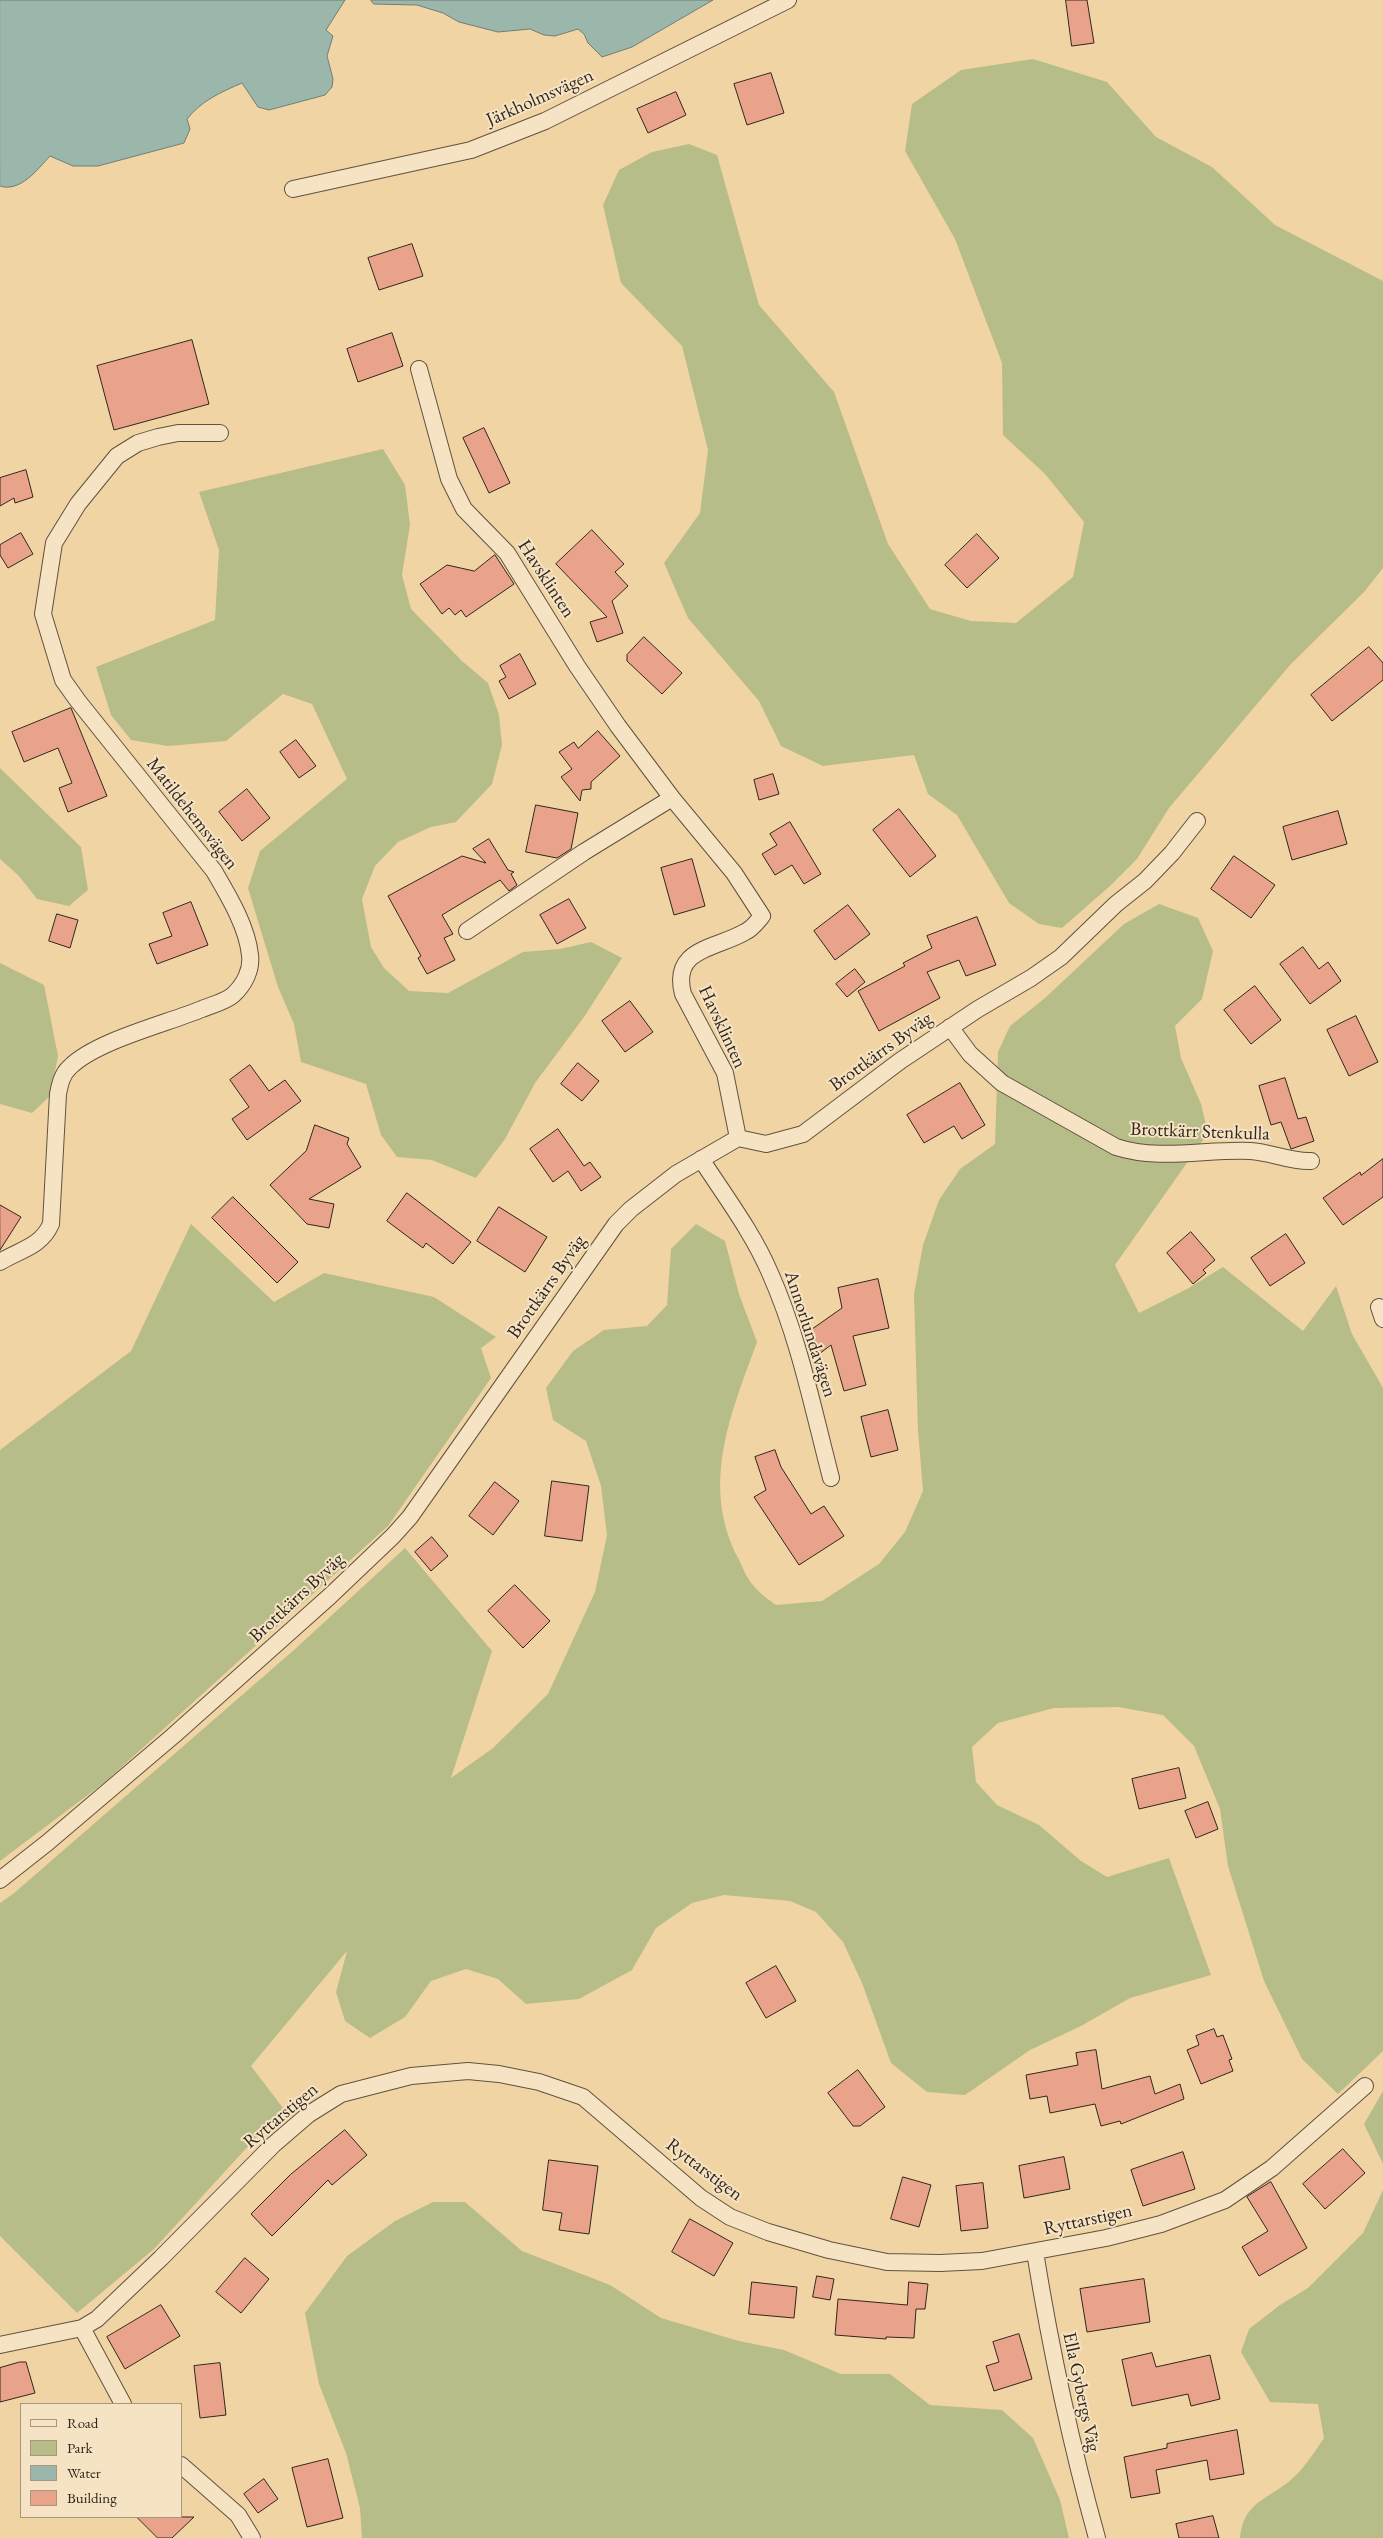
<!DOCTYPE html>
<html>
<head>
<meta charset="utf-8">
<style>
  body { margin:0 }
  #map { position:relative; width:1383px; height:2538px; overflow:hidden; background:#f0d4a4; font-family:"EB Garamond",serif }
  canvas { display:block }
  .legend { position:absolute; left:20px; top:2403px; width:162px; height:115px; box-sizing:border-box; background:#f5e3c4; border:1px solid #a79781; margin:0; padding:6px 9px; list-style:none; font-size:15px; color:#31261d }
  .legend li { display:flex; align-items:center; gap:10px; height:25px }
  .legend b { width:25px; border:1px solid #a79781 }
</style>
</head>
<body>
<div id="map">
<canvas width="1383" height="2538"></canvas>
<ul class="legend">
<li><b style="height:6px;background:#f5e3c4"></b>Road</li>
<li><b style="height:14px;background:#b7bd88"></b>Park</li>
<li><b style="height:14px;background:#9bb7ac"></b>Water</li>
<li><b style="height:14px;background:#eaa38b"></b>Building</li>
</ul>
</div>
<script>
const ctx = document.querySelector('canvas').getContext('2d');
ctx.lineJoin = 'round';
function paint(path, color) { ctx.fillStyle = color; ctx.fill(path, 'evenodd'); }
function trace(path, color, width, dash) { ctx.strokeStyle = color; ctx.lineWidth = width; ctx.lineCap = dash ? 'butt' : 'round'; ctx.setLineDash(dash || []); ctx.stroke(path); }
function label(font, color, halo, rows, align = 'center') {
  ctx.font = font + ' "EB Garamond",serif'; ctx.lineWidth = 4; ctx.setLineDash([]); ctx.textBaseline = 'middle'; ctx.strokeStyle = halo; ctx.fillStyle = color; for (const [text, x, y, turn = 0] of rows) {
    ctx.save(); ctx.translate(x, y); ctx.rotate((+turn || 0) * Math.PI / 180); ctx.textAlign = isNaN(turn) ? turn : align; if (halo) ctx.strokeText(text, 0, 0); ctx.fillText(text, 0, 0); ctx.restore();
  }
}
const green = new Path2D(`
  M 1033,59 L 1107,82 L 1156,137 L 1212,167 L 1275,225 L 1383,281 L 1383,568 L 1364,592 L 1290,665 L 1169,808 L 1137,859 L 1110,886 L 1062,928 L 1039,924 L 1009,903 L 957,815 L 928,794 L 914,755 L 823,766 L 781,746 L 759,701 L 688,618 L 664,563 L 700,513 L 708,450 L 682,346 L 621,283 L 603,205 L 619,170 L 652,152 L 689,144 L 717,155 L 759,305 L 834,392 L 888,544 L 930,609 L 971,621 L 1016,623 L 1073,577 L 1084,522 L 1045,474 L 1003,435 L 1002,363 L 955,239 L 905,151 L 912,104 L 961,70 Z
  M 383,449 L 405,485 L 410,525 L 402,575 L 411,609 L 462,661 L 488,683 L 499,715 L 502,745 L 492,784 L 456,822 L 431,827 L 398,842 L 375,866 L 362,899 L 371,947 L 384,968 L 409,991 L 448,993 L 523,952 L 560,949 L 591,942 L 622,958 L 584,1017 L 535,1083 L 505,1139 L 476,1178 L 432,1160 L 397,1157 L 381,1135 L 366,1084 L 301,1062 L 294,1024 L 278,987 L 248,888 L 260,851 L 347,779 L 312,704 L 283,694 L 226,741 L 168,746 L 131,740 L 111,715 L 96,667 L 215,620 L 219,550 L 199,492 Z
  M 0,768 L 81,847 L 88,890 L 69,906 L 37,899 L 19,876 L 0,859 Z
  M 1159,904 L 1198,918 L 1213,951 L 1202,999 L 1175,1026 L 1181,1058 L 1201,1104 L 1208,1133 L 1115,1265 L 1139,1313 L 1187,1289 L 1223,1267 L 1303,1331 L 1336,1286 L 1352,1334 L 1383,1388 L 1383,2051 L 1338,2094 L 1302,2059 L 1264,1981 L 1228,1866 L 1220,1809 L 1194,1746 L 1163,1715 L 1118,1707 L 1054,1708 L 998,1723 L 972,1747 L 976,1782 L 997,1805 L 1039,1825 L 1081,1861 L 1107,1877 L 1169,1858 L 1211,1975 L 1130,1998 L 1081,2026 L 1030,2050 L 965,2095 L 927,2092 L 891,2063 L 862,1983 L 843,1942 L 816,1912 L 790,1901 L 724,1895 L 692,1903 L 656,1928 L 632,1970 L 579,1999 L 526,2004 L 498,1979 L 466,1969 L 431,1981 L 405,2017 L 370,2038 L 345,2021 L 336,1992 L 347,1951 L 251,2066 L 283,2108 L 154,2249 L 77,2313 L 0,2236 L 0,1903 L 13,1894 L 294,1650 L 405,1548 L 492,1651 L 451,1778 L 493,1748 L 548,1694 L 595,1592 L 607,1535 L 601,1486 L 586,1441 L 553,1420 L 546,1388 L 573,1351 L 604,1330 L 647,1326 L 667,1305 L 671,1249 L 696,1224 L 725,1241 L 739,1294 L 757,1342 C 731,1413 700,1485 738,1558 C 743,1567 746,1578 753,1585 C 759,1593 768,1599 776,1605 L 822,1601 L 879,1564 L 905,1532 L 923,1491 L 918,1430 L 914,1294 L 923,1245 L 939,1200 L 960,1169 L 995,1144 L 998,1052 L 1010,1026 L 1045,998 L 1124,924 Z
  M 0,963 L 44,985 L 58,1056 L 50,1096 L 32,1113 L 0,1104 Z
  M 191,1224 L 274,1302 L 324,1273 L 434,1297 L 496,1337 L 481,1348 L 491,1378 L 388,1526 L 105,1782 L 0,1861 L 0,1450 L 131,1351 Z
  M 1383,2091 L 1383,2164 L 1364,2124 Z
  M 1383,2190 L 1383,2538 L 1240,2538 C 1243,2501 1270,2499 1293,2478 C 1305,2467 1315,2451 1324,2438 L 1318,2404 L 1270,2402 L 1241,2352 L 1249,2329 L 1280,2305 L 1308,2288 L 1363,2233 Z
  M 433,2202 L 465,2202 L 522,2251 L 610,2285 L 661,2318 L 739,2341 L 784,2350 L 841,2374 L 890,2374 L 930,2405 L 1002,2410 L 1033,2438 L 1060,2500 L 1069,2538 L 362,2538 L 360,2508 L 346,2453 L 319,2384 L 305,2313 L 347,2256 L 395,2221 Z`);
const water = new Path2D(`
  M 0,0 L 345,0 L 326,30 L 333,36 L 327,56 L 333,79 L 332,87 L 325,95 L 269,110 L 258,107 L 242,83 C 221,92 201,101 187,119 L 190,129 L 184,143 L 98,166 L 73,166 L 50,156 C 38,169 20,193 0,186 Z
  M 371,0 L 713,0 L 632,47 L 602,57 L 588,43 L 584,34 L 578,29 L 555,36 L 544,35 L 530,29 L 498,32 L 459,22 L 443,13 L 417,5 L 374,4 Z`);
const building = new Path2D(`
  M 1066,0 L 1087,0 L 1094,43 L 1072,46 Z
  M 771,73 L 784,113 L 747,125 L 734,84 Z
  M 676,92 L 686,115 L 648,133 L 637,109 Z
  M 412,244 L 423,276 L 379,290 L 368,258 Z
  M 392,333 L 403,366 L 358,382 L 347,349 Z
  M 192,340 L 209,404 L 114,430 L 97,366 Z
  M 484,428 L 510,483 L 489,493 L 463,438 Z
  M 26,470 L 33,497 L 15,503 L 14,498 L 0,506 L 0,478 Z
  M 592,530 L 624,564 L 615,572 L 628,586 L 612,601 L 623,633 L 597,642 L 590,622 L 607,617 L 556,564 Z
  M 21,533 L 33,554 L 8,568 L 0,555 L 0,545 Z
  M 977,534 L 999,558 L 967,588 L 945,565 Z
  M 495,555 L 514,584 L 466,617 L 461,610 L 455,615 L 449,608 L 442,614 L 420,584 L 447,565 L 474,571 Z
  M 644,637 L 682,673 L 662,694 L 627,661 L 627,655 Z
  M 1369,647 L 1383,663 L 1383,680 L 1332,721 L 1311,695 Z
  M 520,654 L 536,684 L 509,699 L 499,681 L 506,677 L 500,666 Z
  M 71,708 L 107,796 L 68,812 L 59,788 L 72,783 L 58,748 L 24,762 L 12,732 Z
  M 598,731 L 620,756 L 591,782 L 591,789 L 582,790 L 580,801 L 561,777 L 572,769 L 559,752 L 574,742 L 578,748 Z
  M 296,740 L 316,766 L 299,778 L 280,752 Z
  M 773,774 L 779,794 L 759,800 L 754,780 Z
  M 247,789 L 270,818 L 242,841 L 219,812 Z
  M 536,805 L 578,813 L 571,849 L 557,858 L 526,852 Z
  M 899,809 L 936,856 L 910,877 L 873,830 Z
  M 1338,811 L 1347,844 L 1292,860 L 1283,827 Z
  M 790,822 L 821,874 L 804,884 L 792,865 L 775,875 L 762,854 L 777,845 L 770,834 Z
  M 489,839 L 508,870 L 514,872 L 511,874 L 517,885 L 509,891 L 500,880 L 442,915 L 453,934 L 444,938 L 455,960 L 427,974 L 418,958 L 421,956 L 388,896 L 462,856 L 486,863 L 473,849 Z
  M 1234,856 L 1275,885 L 1251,918 L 1211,889 Z
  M 692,859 L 705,906 L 674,915 L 661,868 Z
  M 569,899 L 586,928 L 557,944 L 540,915 Z
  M 191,902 L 208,945 L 157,964 L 149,944 L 172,936 L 163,913 Z
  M 848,905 L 870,934 L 835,960 L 814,931 Z
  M 57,914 L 78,920 L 70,948 L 49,941 Z
  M 977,917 L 996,965 L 966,976 L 959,960 L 927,972 L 940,998 L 879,1031 L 858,991 L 905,966 L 903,963 L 932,948 L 927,936 Z
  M 1303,947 L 1319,969 L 1328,962 L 1341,981 L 1310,1004 L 1280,964 Z
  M 855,969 L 865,982 L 847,997 L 836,984 Z
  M 1255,986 L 1281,1020 L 1251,1044 L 1224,1010 Z
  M 630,1001 L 653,1032 L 625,1052 L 602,1021 Z
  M 1356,1016 L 1378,1062 L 1349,1076 L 1327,1030 Z
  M 578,1063 L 599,1081 L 582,1101 L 561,1084 Z
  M 250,1065 L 269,1091 L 285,1080 L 301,1101 L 247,1140 L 232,1119 L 249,1107 L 230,1080 Z
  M 1285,1078 L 1298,1119 L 1306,1117 L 1314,1141 L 1291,1149 L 1281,1122 L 1271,1125 L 1259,1086 Z
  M 960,1083 L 985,1125 L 962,1139 L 954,1126 L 924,1143 L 907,1115 Z
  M 315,1125 L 349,1138 L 347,1144 L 361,1167 L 309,1199 L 334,1204 L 329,1228 L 307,1224 L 270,1185 L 306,1151 Z
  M 558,1129 L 584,1166 L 590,1162 L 601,1177 L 581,1191 L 568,1171 L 553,1182 L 530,1149 Z
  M 1383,1159 L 1383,1197 L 1343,1225 L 1323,1198 L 1360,1172 L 1361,1175 Z
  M 407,1193 L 471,1242 L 453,1264 L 426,1243 L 423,1248 L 387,1221 Z
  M 233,1197 L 298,1262 L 277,1283 L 212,1218 Z
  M 0,1205 L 21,1217 L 0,1250 Z
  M 499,1207 L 547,1237 L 525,1272 L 477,1241 Z
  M 1191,1232 L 1215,1260 L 1203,1270 L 1206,1273 L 1193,1284 L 1167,1253 Z
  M 1286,1234 L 1305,1263 L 1270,1286 L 1251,1258 Z
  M 878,1279 L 889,1328 L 853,1336 L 866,1385 L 844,1391 L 831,1345 L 819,1354 L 805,1334 L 842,1308 L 838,1288 Z
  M 888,1410 L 898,1450 L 871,1457 L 861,1417 Z
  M 775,1450 L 781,1467 L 811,1514 L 824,1506 L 844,1536 L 799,1565 L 754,1497 L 766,1490 L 755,1457 Z
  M 552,1481 L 589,1486 L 582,1541 L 545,1536 Z
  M 495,1482 L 519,1501 L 493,1535 L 469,1516 Z
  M 432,1537 L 448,1556 L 431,1571 L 415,1552 Z
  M 515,1585 L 550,1621 L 523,1648 L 488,1611 Z
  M 1179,1768 L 1186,1798 L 1139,1809 L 1132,1779 Z
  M 1208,1802 L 1218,1829 L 1196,1838 L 1185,1811 Z
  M 776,1966 L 796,2001 L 766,2018 L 746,1983 Z
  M 1214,2029 L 1217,2037 L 1223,2035 L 1232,2059 L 1229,2060 L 1233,2071 L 1201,2084 L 1187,2050 L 1199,2045 L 1196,2036 Z
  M 1096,2050 L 1102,2089 L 1150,2076 L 1155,2094 L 1180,2084 L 1184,2099 L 1121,2124 L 1120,2121 L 1101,2126 L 1095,2104 L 1050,2113 L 1047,2096 L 1030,2099 L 1026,2075 L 1078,2065 L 1076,2053 Z
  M 858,2070 L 885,2107 L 860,2126 L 853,2126 L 828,2093 Z
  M 345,2130 L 367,2155 L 332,2185 L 328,2180 L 272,2236 L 251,2214 L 290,2175 Z
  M 1343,2149 L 1365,2173 L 1325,2209 L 1303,2184 Z
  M 1183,2152 L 1195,2189 L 1143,2206 L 1131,2170 Z
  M 1064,2157 L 1070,2189 L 1024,2198 L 1019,2166 Z
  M 549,2160 L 598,2166 L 589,2234 L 559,2230 L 562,2213 L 543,2210 Z
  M 903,2177 L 931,2185 L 919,2227 L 891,2219 Z
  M 1271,2182 L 1307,2248 L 1259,2276 L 1242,2247 L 1268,2231 L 1247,2197 Z
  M 983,2183 L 988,2228 L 961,2231 L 956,2186 Z
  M 690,2219 L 733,2243 L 714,2276 L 672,2252 Z
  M 245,2258 L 269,2279 L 241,2313 L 216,2292 Z
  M 817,2276 L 834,2279 L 830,2300 L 813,2297 Z
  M 1144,2279 L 1150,2322 L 1087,2332 L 1080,2289 Z
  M 752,2282 L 797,2287 L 794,2318 L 749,2314 Z
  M 909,2282 L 928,2284 L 925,2309 L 916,2309 L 914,2338 L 886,2337 L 886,2339 L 835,2335 L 838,2299 L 907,2305 Z
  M 161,2305 L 180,2336 L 125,2369 L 107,2337 Z
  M 1019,2334 L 1032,2379 L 994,2391 L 986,2366 L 999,2362 L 993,2342 Z
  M 1152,2353 L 1156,2367 L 1210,2355 L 1220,2399 L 1191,2406 L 1188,2394 L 1132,2406 L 1122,2360 Z
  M 20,2362 L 26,2362 L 35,2393 L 0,2402 L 0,2368 Z
  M 220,2363 L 226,2415 L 200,2418 L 194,2366 Z
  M 1237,2430 L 1244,2474 L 1210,2480 L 1207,2460 L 1156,2470 L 1160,2493 L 1131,2498 L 1124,2457 L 1167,2448 L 1167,2444 Z
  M 328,2459 L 343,2518 L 307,2527 L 292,2468 Z
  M 264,2479 L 278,2499 L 258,2513 L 244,2494 Z
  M 1213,2516 L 1219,2538 L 1179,2538 L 1176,2524 Z
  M 137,2517 L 194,2517 L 172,2538 L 158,2538 Z`);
const minor = new Path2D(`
  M 293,189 L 471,150 L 545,121 L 788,0
  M 419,369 L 449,479 L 464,509 L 507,553 L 577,666 L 618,726 L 672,798 L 734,873 L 762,916 C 757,922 752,929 745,932 C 716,949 671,948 683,994 L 725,1073 L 738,1138
  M 467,931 L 584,852 L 672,798
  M 950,1027 L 970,1054 L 1002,1083 L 1116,1147 C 1159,1161 1206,1149 1250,1151 C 1271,1152 1290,1162 1311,1161
  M 701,1159 C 725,1196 753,1233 770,1273 C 799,1338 813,1409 831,1478
  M 0,1262 C 19,1250 41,1247 51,1224 L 58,1094 C 60,1084 62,1074 70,1067 C 96,1041 165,1024 202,1009 C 211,1005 225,1002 233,995 C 244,985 252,970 250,955 C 247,926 228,895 214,871 L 78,701 L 63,680 L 43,614 L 54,543 L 78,504 L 117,456 L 138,443 L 158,437 L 178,433 L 220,433
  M 1379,1307 L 1383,1319
  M 0,1880 L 47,1843 L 173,1736 L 330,1596 L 393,1536 L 410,1517 L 616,1224 L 631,1209 L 676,1174 L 738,1138 L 766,1144 L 803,1134 L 900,1061 L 978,1009 L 1031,978 L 1061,957 L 1116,904 L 1145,881 L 1172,853 L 1197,821
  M 1035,2252 C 1051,2351 1070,2441 1097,2538
  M 82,2328 L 123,2404
  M 0,2345 L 82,2328 L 97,2319 L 161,2258 L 273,2145 L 309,2114 L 341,2094 L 411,2076 L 468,2071 L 499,2074 L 539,2082 L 583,2097 L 701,2198 L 730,2217 L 768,2232 L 829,2250 L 887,2262 L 940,2263 L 982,2261 L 1106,2238 L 1161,2224 L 1225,2200 L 1272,2168 L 1365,2086
  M 181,2465 L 238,2515 L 252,2538`);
const streetNames = [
  ["Järkholmsvägen",540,98,-24],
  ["Havsklinten",546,579,57],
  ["Matildehemsvägen",192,814,52],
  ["Havsklinten",722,1027,65],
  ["Brottkärrs Byväg",881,1052,-36],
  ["Brottkärr Stenkulla",1200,1132,2],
  ["Brottkärrs Byväg",547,1287,-55],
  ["Annorlundavägen",810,1334,72],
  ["Brottkärrs Byväg",297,1598,-43],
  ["Ryttarstigen",281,2116,-40],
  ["Ryttarstigen",704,2170,37],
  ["Ryttarstigen",1088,2220,-12],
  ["Ella Gybergs Väg",1081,2392,78]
];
paint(green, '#b7bd88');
paint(water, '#9bb7ac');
trace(water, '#717d73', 1);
paint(building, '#eaa38b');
trace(building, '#31261d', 1);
trace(minor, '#61523f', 18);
trace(minor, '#f5e3c4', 16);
label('19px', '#31261d', '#f5e3c4', streetNames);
</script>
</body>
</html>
